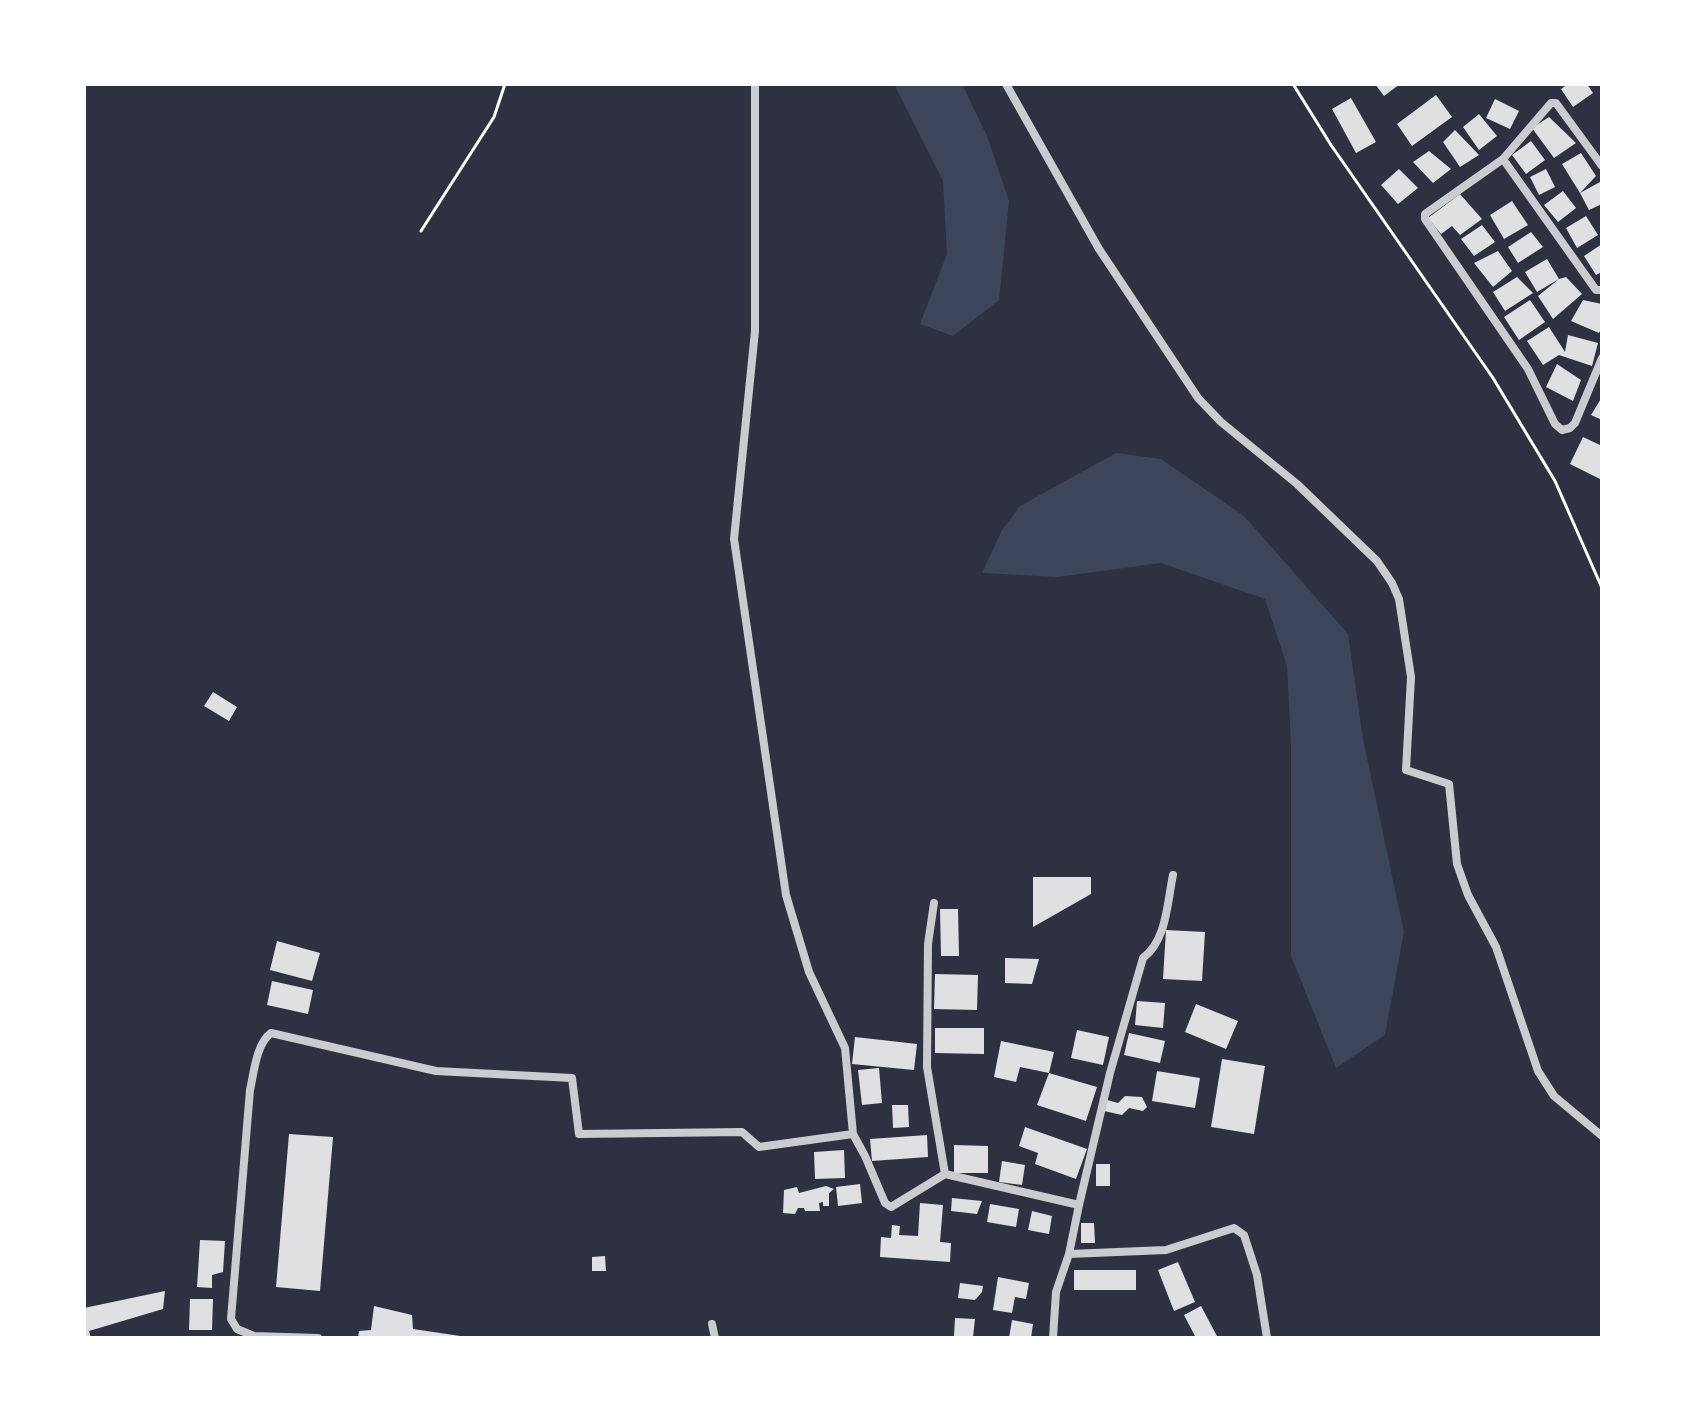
<!DOCTYPE html>
<html>
<head>
<meta charset="utf-8">
<style>
  body { margin:0 }
  #map { position:relative; width:1686px; height:1422px; overflow:hidden; background:#2d3142; font-family:Barlow,sans-serif }
  canvas { display:block }
  .frame { position:absolute; inset:0; border:86px solid #fff; pointer-events:none }
</style>
</head>
<body>
<div id="map">
<canvas width="1686" height="1422"></canvas>
<div class="frame"></div>
</div>
<script>
const ctx = document.querySelector('canvas').getContext('2d');
ctx.lineJoin = 'round';
function paint(path, color) { ctx.fillStyle = color; ctx.fill(path, 'evenodd'); }
function trace(path, color, width, dash) { ctx.strokeStyle = color; ctx.lineWidth = width; ctx.lineCap = dash ? 'butt' : 'round'; ctx.setLineDash(dash || []); ctx.stroke(path); }
const green = new Path2D(`
  M 894,84 L 962,84 L 987,136 L 1009,201 L 999,300 L 953,336 L 920,324 L 947,254 L 943,181 Z
  M 1116,453 L 1161,459 L 1244,516 L 1348,634 L 1363,739 L 1404,932 L 1385,1035 L 1336,1068 L 1291,956 L 1291,745 L 1287,666 L 1265,599 L 1161,563 L 1057,577 L 982,573 L 1002,530 L 1020,506 Z`);
const building = new Path2D(`
  M 1375,84 L 1400,84 L 1384,96 Z
  M 1568,84 L 1587,84 L 1593,93 L 1573,107 L 1561,89 Z
  M 1436,95 L 1452,117 L 1412,146 L 1397,124 Z
  M 1351,98 L 1376,142 L 1356,153 L 1332,109 Z
  M 1495,99 L 1519,111 L 1510,129 L 1486,118 Z
  M 1479,114 L 1497,136 L 1479,150 L 1463,127 Z
  M 1549,117 L 1576,143 L 1554,158 L 1532,128 Z
  M 1455,130 L 1479,155 L 1460,167 L 1443,142 Z
  M 1531,141 L 1545,160 L 1526,174 L 1512,155 Z
  M 1429,151 L 1451,169 L 1433,183 L 1413,162 Z
  M 1581,153 L 1596,176 L 1580,193 L 1562,164 Z
  M 1399,169 L 1418,188 L 1398,204 L 1381,185 Z
  M 1546,169 L 1555,187 L 1539,195 L 1530,177 Z
  M 1600,182 L 1602,204 L 1589,210 L 1580,193 Z
  M 1563,191 L 1576,208 L 1558,222 L 1544,205 Z
  M 1460,194 L 1482,219 L 1460,235 L 1452,226 L 1441,234 L 1428,218 Z
  M 1512,201 L 1528,225 L 1504,239 L 1490,215 Z
  M 1586,216 L 1598,235 L 1577,248 L 1566,228 Z
  M 1482,225 L 1495,242 L 1474,256 L 1461,239 Z
  M 1531,232 L 1543,247 L 1518,263 L 1508,247 Z
  M 1602,244 L 1602,272 L 1596,275 L 1584,256 Z
  M 1498,251 L 1512,271 L 1493,287 L 1474,263 Z
  M 1547,259 L 1559,279 L 1566,277 L 1582,294 L 1553,319 L 1538,296 L 1559,279 L 1537,292 L 1525,272 Z
  M 1517,277 L 1533,293 L 1505,311 L 1493,292 Z
  M 1530,300 L 1545,322 L 1519,340 L 1504,317 Z
  M 1583,300 L 1602,304 L 1602,327 L 1599,333 L 1571,321 Z
  M 1549,327 L 1565,352 L 1568,335 L 1598,343 L 1592,366 L 1559,355 L 1543,365 L 1527,341 Z
  M 1557,364 L 1581,380 L 1573,401 L 1546,387 Z
  M 1602,397 L 1602,420 L 1591,415 Z
  M 1583,437 L 1602,446 L 1602,480 L 1570,464 Z
  M 213,692 L 237,707 L 229,721 L 204,706 Z
  M 1033,877 L 1091,877 L 1091,894 L 1033,927 Z
  M 940,909 L 958,909 L 959,956 L 941,956 Z
  M 1166,930 L 1205,932 L 1202,981 L 1163,979 Z
  M 277,941 L 320,953 L 312,981 L 270,970 Z
  M 1005,958 L 1039,959 L 1032,984 L 1005,983 Z
  M 935,974 L 978,975 L 977,1010 L 934,1009 Z
  M 272,981 L 313,990 L 308,1014 L 267,1005 Z
  M 1137,1001 L 1165,1003 L 1163,1028 L 1135,1025 Z
  M 1196,1004 L 1238,1021 L 1226,1049 L 1185,1032 Z
  M 935,1028 L 984,1028 L 984,1054 L 935,1053 Z
  M 1077,1030 L 1109,1037 L 1103,1065 L 1071,1058 Z
  M 1129,1033 L 1165,1041 L 1160,1063 L 1124,1055 Z
  M 855,1037 L 917,1044 L 914,1070 L 852,1064 Z
  M 1001,1041 L 1054,1052 L 1049,1073 L 1020,1067 L 1016,1082 L 994,1077 Z
  M 1222,1059 L 1265,1066 L 1254,1134 L 1211,1127 Z
  M 879,1068 L 882,1103 L 862,1105 L 858,1070 Z
  M 1157,1071 L 1200,1078 L 1195,1108 L 1152,1101 Z
  M 1049,1073 L 1097,1087 L 1086,1121 L 1037,1105 Z
  M 1125,1096 L 1142,1097 L 1147,1107 L 1143,1111 L 1129,1108 L 1122,1115 L 1104,1111 L 1107,1100 L 1118,1103 Z
  M 892,1105 L 908,1105 L 909,1127 L 893,1128 Z
  M 1025,1127 L 1087,1149 L 1076,1179 L 1035,1164 L 1038,1153 L 1019,1146 Z
  M 289,1134 L 333,1137 L 320,1291 L 276,1287 Z
  M 927,1135 L 928,1157 L 872,1161 L 870,1139 Z
  M 954,1145 L 988,1146 L 988,1173 L 954,1173 Z
  M 844,1150 L 845,1178 L 815,1179 L 814,1152 Z
  M 1002,1161 L 1025,1165 L 1022,1185 L 999,1182 Z
  M 1096,1164 L 1110,1164 L 1110,1186 L 1096,1186 Z
  M 860,1184 L 862,1203 L 838,1206 L 836,1187 Z
  M 826,1186 L 834,1189 L 829,1193 L 829,1206 L 823,1206 L 823,1202 L 819,1203 L 820,1211 L 805,1211 L 804,1208 L 798,1208 L 795,1214 L 783,1213 L 784,1190 L 797,1187 L 799,1193 Z
  M 952,1198 L 982,1201 L 977,1214 L 951,1211 Z
  M 920,1203 L 943,1205 L 940,1242 L 951,1243 L 950,1262 L 880,1257 L 881,1237 L 891,1238 L 892,1225 L 900,1226 L 899,1235 L 918,1236 Z
  M 990,1204 L 1019,1209 L 1016,1227 L 987,1222 Z
  M 1032,1211 L 1052,1216 L 1049,1234 L 1028,1230 Z
  M 1081,1223 L 1094,1223 L 1095,1243 L 1081,1243 Z
  M 200,1240 L 225,1241 L 223,1272 L 212,1275 L 212,1288 L 197,1287 Z
  M 605,1256 L 606,1271 L 592,1271 L 592,1257 Z
  M 1178,1262 L 1195,1302 L 1174,1311 L 1158,1270 Z
  M 1074,1270 L 1136,1270 L 1136,1290 L 1074,1290 Z
  M 998,1277 L 1029,1283 L 1026,1299 L 1015,1297 L 1012,1313 L 993,1310 Z
  M 960,1283 L 983,1286 L 982,1292 L 975,1300 L 958,1298 Z
  M 165,1291 L 163,1309 L 89,1331 L 91,1338 L 84,1338 L 84,1308 Z
  M 190,1299 L 213,1299 L 212,1330 L 189,1330 Z
  M 374,1306 L 412,1315 L 413,1329 L 474,1338 L 358,1338 L 359,1331 L 371,1330 Z
  M 1201,1306 L 1218,1338 L 1196,1338 L 1184,1315 Z
  M 955,1318 L 975,1319 L 973,1337 L 954,1336 Z
  M 1012,1320 L 1033,1324 L 1031,1338 L 1009,1338 Z`);
const path = new Path2D(`
  M 1293,84 L 1331,145 L 1493,378 L 1555,481 L 1602,588
  M 421,231 L 494,117 L 505,84`);
const minor = new Path2D(`
  M 755,84 L 755,331 L 734,539 L 786,895 L 809,972 L 845,1048 L 853,1134 L 865,1156 L 885,1203 L 891,1207 L 945,1174 L 1079,1205 L 1069,1254 L 1056,1292 L 1053,1338
  M 1006,84 L 1099,249 L 1198,398 L 1221,422 L 1297,484 L 1377,561 L 1392,583 L 1399,599 L 1411,677 L 1406,770 L 1449,784 L 1457,864 L 1468,895 L 1496,947 L 1538,1071 L 1554,1096 L 1602,1136
  M 1503,159 L 1596,290 L 1602,290
  M 1602,166 L 1556,103 L 1551,103 L 1503,159 L 1425,214 L 1425,219 L 1528,369 L 1555,424 L 1562,430 L 1570,428 L 1575,423 L 1602,358
  M 934,903 L 928,944 L 927,1067 L 945,1174
  M 1079,1205 L 1110,1073 L 1143,958 C 1167,940 1167,903 1173,875
  M 1069,1254 L 1166,1250 L 1234,1228 L 1244,1235 L 1257,1275 L 1267,1338
  M 712,1324 L 715,1338
  M 318,1338 L 254,1336 L 237,1329 L 231,1319 L 250,1090 C 254,1073 256,1044 271,1033 L 436,1071 L 572,1078 L 579,1134 L 742,1132 L 759,1147 L 853,1134`);
paint(green, '#3c4559');
paint(building, '#e0e0e3');
trace(path, '#fff', 3);
trace(minor, '#caccd0', 8);
</script>
</body>
</html>
